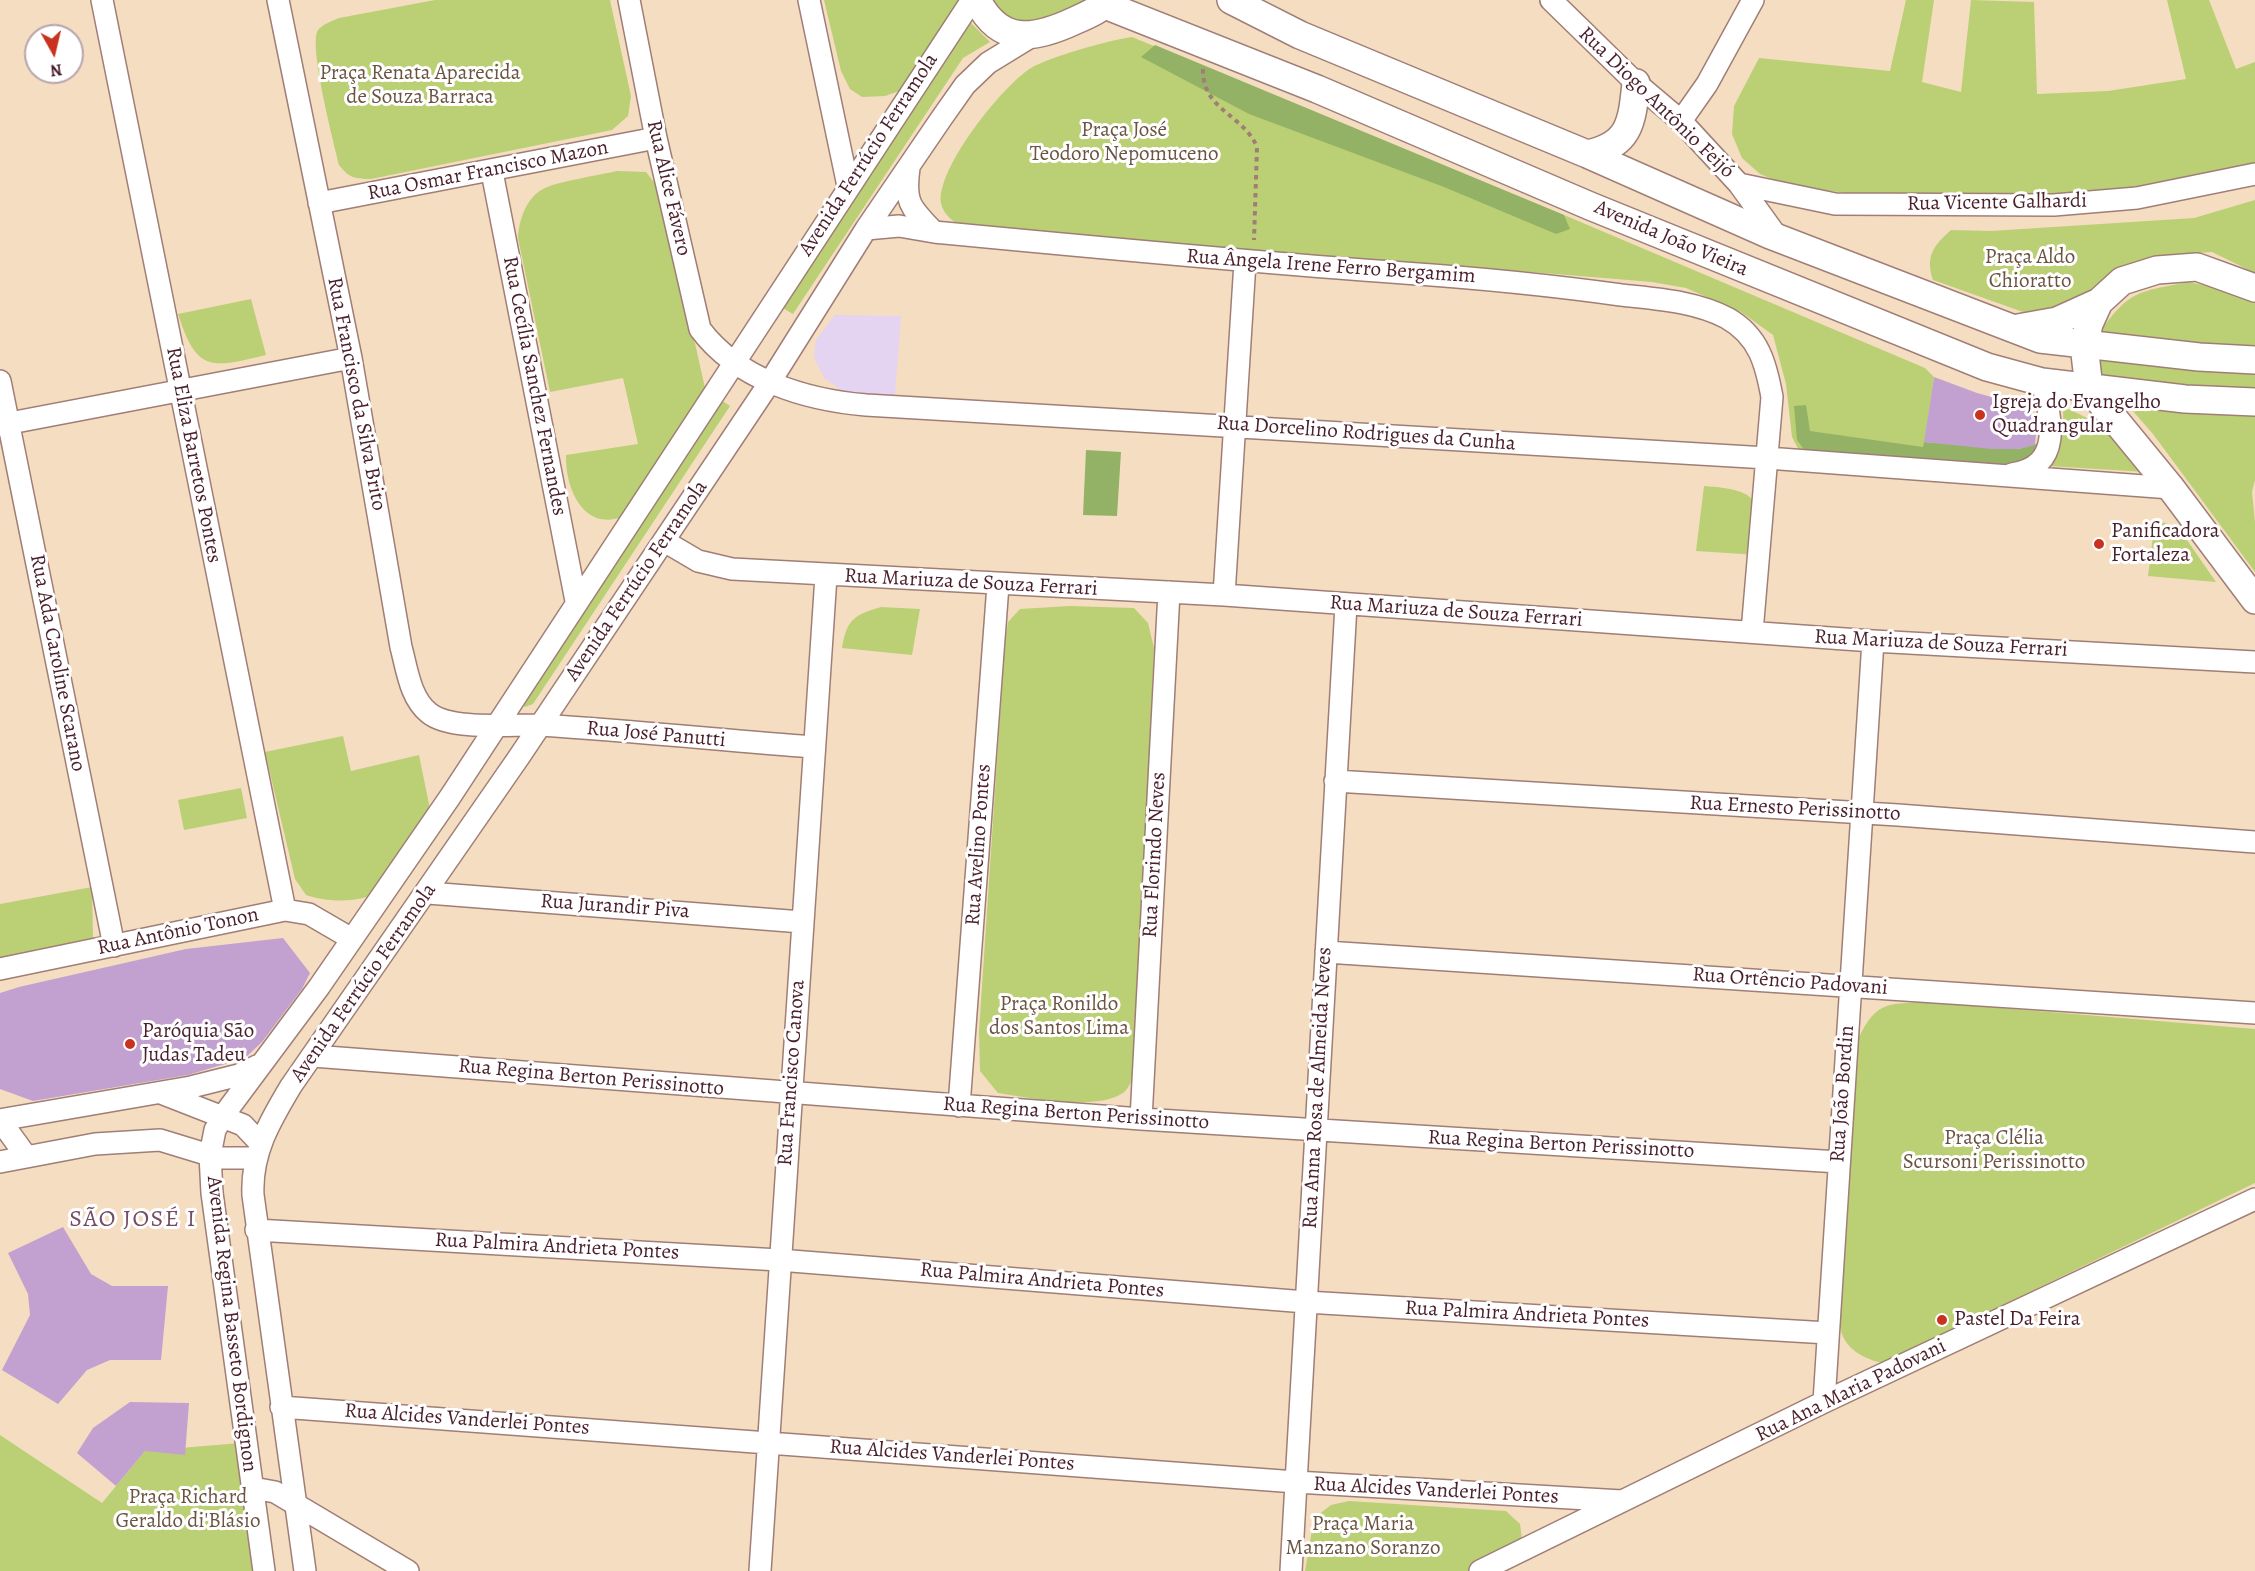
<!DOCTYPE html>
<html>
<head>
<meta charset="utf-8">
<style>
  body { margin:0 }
  #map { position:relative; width:2255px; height:1571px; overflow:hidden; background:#f5ddc2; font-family:Alegreya,serif }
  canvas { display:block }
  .north { position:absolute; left:24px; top:24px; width:60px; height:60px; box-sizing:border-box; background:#fff; border:2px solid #b7a5aa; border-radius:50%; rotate:172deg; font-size:16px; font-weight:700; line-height:24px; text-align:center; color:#4a1f2b }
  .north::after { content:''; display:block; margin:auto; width:21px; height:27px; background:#c8321e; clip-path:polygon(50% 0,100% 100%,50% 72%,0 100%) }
</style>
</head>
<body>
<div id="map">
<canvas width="2255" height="1571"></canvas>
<div class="north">N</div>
</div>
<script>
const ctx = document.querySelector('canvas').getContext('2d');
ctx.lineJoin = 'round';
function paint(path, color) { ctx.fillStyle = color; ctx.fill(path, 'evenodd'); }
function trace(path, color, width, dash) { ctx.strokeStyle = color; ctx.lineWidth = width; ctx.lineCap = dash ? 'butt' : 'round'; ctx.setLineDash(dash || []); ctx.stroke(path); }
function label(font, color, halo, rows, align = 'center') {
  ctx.font = font + ' Alegreya,serif'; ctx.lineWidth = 6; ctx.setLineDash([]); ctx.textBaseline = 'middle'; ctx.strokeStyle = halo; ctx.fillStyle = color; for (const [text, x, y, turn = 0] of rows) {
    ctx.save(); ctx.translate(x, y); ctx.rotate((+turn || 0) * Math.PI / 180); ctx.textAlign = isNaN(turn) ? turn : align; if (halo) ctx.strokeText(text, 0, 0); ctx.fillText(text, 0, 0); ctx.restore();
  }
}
const built = new Path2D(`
  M 835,315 L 901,316 L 895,396 L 847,394 L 824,378 L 814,357 L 816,340 Z`);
const green = new Path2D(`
  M 435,0 L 610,0 L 631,96 L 628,116 L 612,130 L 371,179 C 355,179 349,178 339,165 C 334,143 308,45 318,30 C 323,24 332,21 339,18 Z
  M 824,0 L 963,0 L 905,89 L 885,96 L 862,97 L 850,89 L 841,71 Z
  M 991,0 L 1094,0 L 1069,15 L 1011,25 Z
  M 1906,0 L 1934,0 L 1922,82 L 1961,92 L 1971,0 L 2034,2 L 2037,94 L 2108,91 L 2186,79 L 2167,0 L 2209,0 L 2236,69 L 2255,62 L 2255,170 L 2147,191 L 2031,197 L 1864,195 L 1789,186 L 1760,174 L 1742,158 L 1732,134 L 1734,106 L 1759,58 L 1890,71 Z
  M 971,23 L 990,42 L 963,58 L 793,314 L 781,307 Z
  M 1132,37 L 1564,215 L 1925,368 L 1934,377 L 1920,473 L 1803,458 L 1792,437 L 1786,384 L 1773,335 L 1741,312 L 1686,288 L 1652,282 L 1531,272 L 1389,265 L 965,229 C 955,223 943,215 941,203 C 936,169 1002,86 1031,68 C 1049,57 1110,40 1132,37 Z
  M 617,171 L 646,172 L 661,191 L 705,388 C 703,395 702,403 699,410 C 693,422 637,509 630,513 C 587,537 565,492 566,455 L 638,444 L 623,378 L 550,392 L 518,238 C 519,220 526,198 543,189 C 555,182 600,175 617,171 Z
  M 2255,200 L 2255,273 L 2212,252 L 2155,256 L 2110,275 L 2089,292 L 2071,300 L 2042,311 L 2023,312 L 1933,280 C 1925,256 1934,245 1951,230 L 1991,231 L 2194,218 Z
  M 2188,282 L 2234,291 L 2255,301 L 2255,351 L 2134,339 L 2100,332 C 2130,289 2140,292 2188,282 Z
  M 251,299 L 266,355 C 211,368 197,373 178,314 Z
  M 2095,351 L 2255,369 L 2255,390 L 2227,389 L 2098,376 Z
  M 718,398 L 730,406 L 533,704 L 525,707 L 521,702 Z
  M 2135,403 L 2255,412 L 2255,480 L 2252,492 L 2255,522 L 2255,572 L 2153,434 L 2131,409 Z
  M 2063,407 C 2099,421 2123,440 2145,472 L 2049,466 C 2062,446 2064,431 2063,407 Z
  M 1704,486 C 1763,490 1760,501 1758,555 L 1696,551 Z
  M 2155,520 L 2178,527 L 2216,582 L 2148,576 Z
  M 1069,606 L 1134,608 L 1148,623 L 1154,648 L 1135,1073 C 1132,1079 1129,1089 1123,1093 C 1097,1111 1029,1098 998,1093 L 980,1071 L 979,1031 L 1005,641 L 1008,622 L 1020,609 Z
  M 881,607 L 920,609 L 912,655 L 842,648 C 847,619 854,615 881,607 Z
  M 343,736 L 351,771 L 419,755 L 431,814 C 421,831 398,875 386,886 C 367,904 329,903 306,895 L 295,879 L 265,752 Z
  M 241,788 L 247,818 L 184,830 L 178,800 Z
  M 92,887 L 93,939 L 80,950 L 0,964 L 0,904 Z
  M 1929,1002 L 2255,1029 L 2255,1183 L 1883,1363 C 1867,1360 1848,1351 1842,1334 C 1839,1325 1841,1310 1841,1300 L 1857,1042 C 1876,1000 1887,1004 1929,1002 Z
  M 0,1435 L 102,1503 L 145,1451 L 240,1443 L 260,1571 L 0,1571 Z
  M 1349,1501 L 1506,1511 L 1520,1524 L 1522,1539 L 1481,1571 L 1305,1571 L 1314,1518 L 1331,1505 Z`);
const forest = new Path2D(`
  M 1155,45 L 1564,215 L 1570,229 L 1556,234 L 1444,187 L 1249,114 L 1141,57 Z
  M 1806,405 L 1810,431 L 1923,447 L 1924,442 L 2018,449 L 2040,443 L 2033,468 L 1811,459 L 1797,440 L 1794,406 Z
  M 1086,450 L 1121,452 L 1117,516 L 1083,515 Z`);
const building = new Path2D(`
  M 1934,377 L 1977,393 L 2024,406 L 2037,420 L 2035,445 L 2018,449 L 1991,449 L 1924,442 Z
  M 283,938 L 310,973 L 302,989 L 262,1042 L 245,1058 L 188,1075 L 33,1101 L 0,1089 L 0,993 L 19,987 L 186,949 Z
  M 63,1227 L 91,1274 L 112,1286 L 168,1286 L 161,1360 L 110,1360 L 87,1370 L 58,1404 L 2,1370 L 30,1315 L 28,1294 L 8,1253 Z
  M 130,1402 L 189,1403 L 185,1455 L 145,1451 L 116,1486 L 77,1453 L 93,1428 Z`);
const path = new Path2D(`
  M 1203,69 C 1202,110 1243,114 1257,147 L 1254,240`);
const minor = new Path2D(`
  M 102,0 L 285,910
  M 278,0 L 351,358 L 401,647 C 407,669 410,698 429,713 C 451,731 513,724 541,725 C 632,731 723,740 814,747
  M 629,0 L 656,138 L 700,329 C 738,380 806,400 866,405 L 1767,458 L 2171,488
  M 809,0 L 848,186
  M 1551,0 L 1636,83 L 1681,121 L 1739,184 L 1778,238
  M 1681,121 L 1707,84 L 1753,0
  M 909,168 C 904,203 911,208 934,232
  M 492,172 L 576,601
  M 1739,184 L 1835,204 L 2054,205 L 2137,198 L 2255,174
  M 319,203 L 656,138
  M 866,229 L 899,226 L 934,232 C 1091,247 1247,262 1404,273 C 1477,278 1549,285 1621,295 C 1656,299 1695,301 1727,318 C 1759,336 1766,364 1772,397 L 1752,632
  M 0,381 L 114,946
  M 0,425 L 351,358
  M 2012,474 C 2064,466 2051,418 2042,382
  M 664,541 L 698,561 L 732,569 L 1224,595 L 1873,641 L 2255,662
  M 1224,595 L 1245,262
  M 1335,781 L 1898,815 L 2255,842
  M 428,893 L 802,922
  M 1326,952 L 2255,1013
  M 0,969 L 285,910 L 309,914 L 352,939
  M 313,1056 L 1141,1119 L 1839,1162
  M 161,1093 L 243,1125 L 260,1143
  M 959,1106 L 998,585
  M 1141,1119 L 1169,592
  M 0,1120 L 191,1087 L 239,1075 L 257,1066
  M 0,1120 L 26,1156
  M 0,1162 L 95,1144 L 160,1140 L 219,1158 L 254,1158
  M 256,1230 L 779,1260 L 1306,1302 L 1828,1333
  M 1824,1402 L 1873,641
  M 281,1407 L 1296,1482 L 1622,1501
  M 253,1488 L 275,1492 L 408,1571
  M 264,1571 L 212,1193 L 210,1155 L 215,1130 L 223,1116 L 319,987 L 450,797 L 972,0
  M 305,1571 L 253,1195 C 251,1153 270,1121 291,1086 L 519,757 L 770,382 L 866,229 L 941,119 L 965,85 L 988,63 L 1032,36
  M 760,1571 L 826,576
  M 1291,1571 L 1346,605
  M 1480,1571 L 1824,1402 L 2255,1199`);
const major = new Path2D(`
  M 977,0 C 1000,45 1033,40 1074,21 C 1087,15 1100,10 1110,0
  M 1231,0 L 1300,35 L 1587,154 L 1770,235 L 2040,339 L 2199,357 L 2255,360
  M 1105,5 L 1317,89 L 1590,206 L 1987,367 L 2042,382 L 2185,399 L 2255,402
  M 1587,154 C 1631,145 1632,121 1636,83
  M 2255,288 L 2197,267 L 2157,270 L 2122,281 L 2099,302 L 2089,324 L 2084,345 L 2089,388 L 2171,488 L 2255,600
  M 2018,328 L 2057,321 L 2099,302`);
const markers = [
  [1980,415,6,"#c8321e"],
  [2099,544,6,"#c8321e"],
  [130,1044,6,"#c8321e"],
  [1942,1320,6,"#c8321e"]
];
const parkNames = [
  ["Praça Renata Aparecida",420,74],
  ["de Souza Barraca",420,98],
  ["Praça José",1124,131],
  ["Teodoro Nepomuceno",1124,155],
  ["Praça Aldo",2030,258],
  ["Chioratto",2030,282],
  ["Praça Ronildo",1059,1005],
  ["dos Santos Lima",1059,1029],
  ["Praça Clélia",1994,1139],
  ["Scursoni Perissinotto",1994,1163],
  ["Praça Richard",188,1498],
  ["Geraldo di'Blásio",188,1522],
  ["Praça Maria",1363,1525],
  ["Manzano Soranzo",1363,1549]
];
const streetNames = [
  ["Rua Diogo Antônio Feijó",1656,103,44],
  ["Avenida Ferrúcio Ferramola",869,155,-57],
  ["Rua Osmar Francisco Mazon",488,171,-11],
  ["Rua Alice Fávero",668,188,77],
  ["Rua Vicente Galhardi",1997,203,-1],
  ["Avenida João Vieira",1671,239,23],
  ["Rua Ângela Irene Ferro Bergamim",1331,267,4],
  ["Rua Cecília Sanchez Fernandes",534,386,79],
  ["Rua Francisco da Silva Brito",356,394,79],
  ["Rua Dorcelino Rodrigues da Cunha",1366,434,4],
  ["Rua Eliza Barretos Pontes",193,455,79],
  ["Avenida Ferrúcio Ferramola",637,581,-56],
  ["Rua Mariuza de Souza Ferrari",971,583,3],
  ["Rua Mariuza de Souza Ferrari",1456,612,4],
  ["Rua Mariuza de Souza Ferrari",1941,644,3],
  ["Rua Ada Caroline Scarano",57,663,79],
  ["Rua José Panutti",656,735,5],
  ["Rua Ernesto Perissinotto",1795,809,3],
  ["Rua Avelino Pontes",979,845,-86],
  ["Rua Florindo Neves",1155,855,-87],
  ["Rua Jurandir Piva",615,907,4],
  ["Rua Antônio Tonon",178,932,-12],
  ["Rua Ortêncio Padovani",1790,982,4],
  ["Avenida Ferrúcio Ferramola",364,983,-55],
  ["Rua Francisco Canova",792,1073,-86],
  ["Rua Regina Berton Perissinotto",591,1078,5],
  ["Rua Anna Rosa de Almeida Neves",1318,1088,-87],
  ["Rua João Bordin",1843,1094,-86],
  ["Rua Regina Berton Perissinotto",1076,1114,4],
  ["Rua Regina Berton Perissinotto",1561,1145,3],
  ["Rua Palmira Andrieta Pontes",557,1247,3],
  ["Rua Palmira Andrieta Pontes",1042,1281,5],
  ["Rua Palmira Andrieta Pontes",1527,1315,3],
  ["Avenida Regina Basseto Bordignon",231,1324,83],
  ["Rua Ana Maria Padovani",1851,1391,-26],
  ["Rua Alcides Vanderlei Pontes",467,1420,4],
  ["Rua Alcides Vanderlei Pontes",952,1456,4],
  ["Rua Alcides Vanderlei Pontes",1436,1491,3]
];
const poiNames = [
  ["Igreja do Evangelho",1992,403],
  ["Quadrangular",1992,427],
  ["Panificadora",2111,532],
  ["Fortaleza",2111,556],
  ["Paróquia São",142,1032],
  ["Judas Tadeu",142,1056],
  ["Pastel Da Feira",1954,1320]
];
const quarterNames = [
  ["SÃO JOSÉ I",133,1220]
];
paint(built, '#e4d3f1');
paint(green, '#bbd074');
paint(forest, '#94b266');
paint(building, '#c2a0cf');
trace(minor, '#a07e76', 24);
trace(major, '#a07e76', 30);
trace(path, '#a07e76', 4, [4.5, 4.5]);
trace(minor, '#fff', 21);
trace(major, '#fff', 27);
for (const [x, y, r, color] of markers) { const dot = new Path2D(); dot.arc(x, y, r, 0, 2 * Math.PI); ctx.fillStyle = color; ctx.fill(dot); trace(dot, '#fff', 2); }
label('21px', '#6c5441', '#fff', parkNames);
label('21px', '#4a1f2b', '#fff', streetNames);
label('21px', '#4a1f2b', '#fff', poiNames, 'left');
ctx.letterSpacing = '1.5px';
label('24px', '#744c64', '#fff', quarterNames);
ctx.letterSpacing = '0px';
</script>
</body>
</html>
